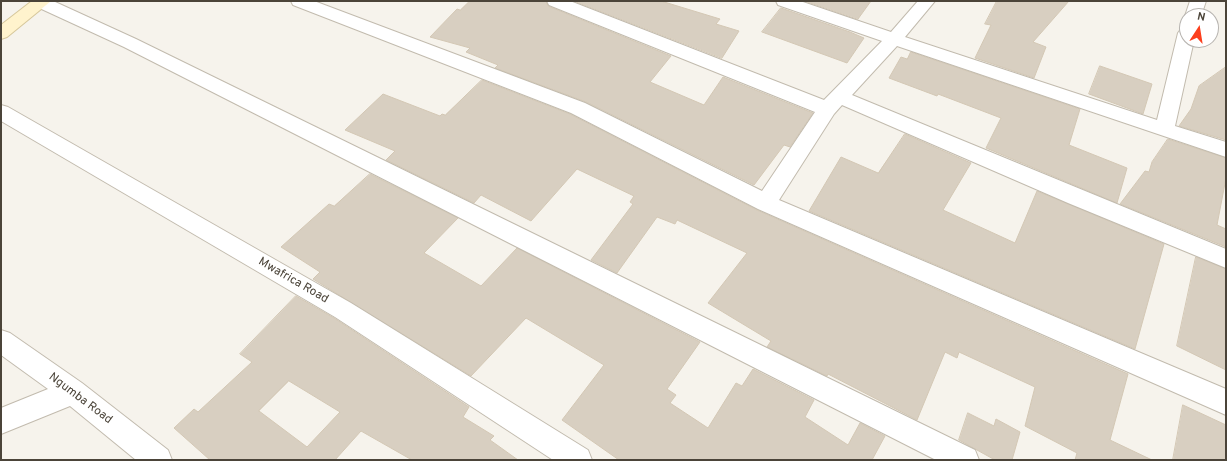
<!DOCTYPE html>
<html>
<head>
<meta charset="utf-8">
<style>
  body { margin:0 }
  #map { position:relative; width:1227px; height:461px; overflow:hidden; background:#f6f3ec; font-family:Overpass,sans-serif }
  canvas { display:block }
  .frame { position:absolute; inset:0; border:2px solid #4b4439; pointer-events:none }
  .north { position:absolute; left:1179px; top:8px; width:40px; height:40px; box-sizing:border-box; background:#fff; border:1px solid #b7b4b0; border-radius:50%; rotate:12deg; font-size:11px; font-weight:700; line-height:16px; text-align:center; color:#4b4439 }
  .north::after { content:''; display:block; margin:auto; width:14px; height:18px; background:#fc3f1d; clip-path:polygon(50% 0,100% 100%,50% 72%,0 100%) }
</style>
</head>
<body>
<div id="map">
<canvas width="1227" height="461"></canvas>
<div class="frame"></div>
<div class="north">N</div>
</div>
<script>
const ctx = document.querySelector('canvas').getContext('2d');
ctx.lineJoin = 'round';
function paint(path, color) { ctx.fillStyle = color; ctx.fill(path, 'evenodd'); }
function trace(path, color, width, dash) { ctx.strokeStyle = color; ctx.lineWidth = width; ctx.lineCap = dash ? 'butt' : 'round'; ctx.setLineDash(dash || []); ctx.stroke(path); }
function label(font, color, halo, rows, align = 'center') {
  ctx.font = font + ' Overpass,sans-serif'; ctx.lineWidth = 3; ctx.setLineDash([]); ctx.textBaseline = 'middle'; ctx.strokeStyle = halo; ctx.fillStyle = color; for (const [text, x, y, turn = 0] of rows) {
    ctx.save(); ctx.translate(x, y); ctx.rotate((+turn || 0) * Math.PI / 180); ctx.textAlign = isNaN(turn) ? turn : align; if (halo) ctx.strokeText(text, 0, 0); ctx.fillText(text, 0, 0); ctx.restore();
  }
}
const building = new Path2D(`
  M 470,1 L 546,1 L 548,6 L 671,56 L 650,82 L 704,105 L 723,77 L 813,113 L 790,147 L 784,145 L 754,185 L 586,102 L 495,68 L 498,65 L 466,52 L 470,48 L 430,37 L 457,9 L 460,10 Z
  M 574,1 L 661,1 L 720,19 L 716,24 L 739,31 L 722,58 Z
  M 805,1 L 871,1 L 858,19 Z
  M 997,1 L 1069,1 L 1033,42 L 1046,47 L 1034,78 L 975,58 L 991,25 L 985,24 Z
  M 781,8 L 850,32 L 864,38 L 847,63 L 762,32 Z
  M 911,52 L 1080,109 L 1069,145 L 1127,168 L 1117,203 L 986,148 L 1001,118 L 938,94 L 937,96 L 889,78 L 901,57 L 907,59 Z
  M 1100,66 L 1152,84 L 1143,114 L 1089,94 Z
  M 1226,67 L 1226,140 L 1179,126 L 1191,109 L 1199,86 Z
  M 482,80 L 570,114 L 757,210 L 1128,374 L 1110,440 L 1152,460 L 1075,460 L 1077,453 L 1025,426 L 1035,387 L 959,352 L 957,358 L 945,352 L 917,420 L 828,374 L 827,376 L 767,347 L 771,341 L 708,303 L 747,253 L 677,220 L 675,224 L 657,217 L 617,273 L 591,260 L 633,204 L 630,202 L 634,196 L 577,169 L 531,221 L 481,195 L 474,203 L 386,160 L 395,151 L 345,130 L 383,94 L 440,116 L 442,114 L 445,115 Z
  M 905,134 L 971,163 L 943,210 L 1015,243 L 1037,191 L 1164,244 L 1135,349 L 809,211 L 841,157 L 878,173 Z
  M 1168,139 L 1226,158 L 1226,178 L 1217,225 L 1226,229 L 1226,247 L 1120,204 L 1145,171 L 1149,172 L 1152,162 Z
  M 370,174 L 458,218 L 424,253 L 481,286 L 517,248 L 700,342 L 667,389 L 676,395 L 670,403 L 708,428 L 736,383 L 742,386 L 753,369 L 814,400 L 805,417 L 848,445 L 860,423 L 885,436 L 872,460 L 619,460 L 562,420 L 604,365 L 526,318 L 471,376 L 313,279 L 320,272 L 281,247 L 329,204 L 334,206 Z
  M 1196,257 L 1226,269 L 1226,370 L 1177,346 Z
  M 296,296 L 334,318 L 469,407 L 463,417 L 494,436 L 490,440 L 518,460 L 412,460 L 361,431 L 335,460 L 210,460 L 174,428 L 194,409 L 198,412 L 252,362 L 240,354 ZM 289,381 L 340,412 L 307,447 L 259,411 Z
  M 1183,405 L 1226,425 L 1226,460 L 1173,460 Z
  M 968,413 L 994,426 L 996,419 L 1020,432 L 1012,460 L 995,460 L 959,440 Z`);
const minor = new Path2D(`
  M 33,1 L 53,1 L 136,39 L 975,450 L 979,460 L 936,460 L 124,47 L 35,6 Z
  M 291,1 L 314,1 L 585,103 L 762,191 L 815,112 L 549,5 L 547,1 L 570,1 L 824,100 L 882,41 L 778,5 L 776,1 L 800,1 L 891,32 L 918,1 L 935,1 L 905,37 L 1157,120 L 1178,33 L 1181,29 L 1187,27 L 1187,40 L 1194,40 L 1175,126 L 1226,142 L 1226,157 L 897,46 L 852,95 L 1226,249 L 1226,268 L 1068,203 L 842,105 L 834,114 L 779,200 L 1226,389 L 1226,415 L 758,209 L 571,113 L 293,5 Z
  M 1190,1 L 1206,1 L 1201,16 L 1187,16 L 1187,20 L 1185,16 Z
  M 1,105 L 8,107 L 351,303 L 588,450 L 592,460 L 553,460 L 335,317 L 1,121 Z
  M 1,330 L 10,333 L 82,383 L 168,450 L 172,460 L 136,460 L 70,406 L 1,434 L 1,408 L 48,389 L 1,355 Z`);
const secondary = new Path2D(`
  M 32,1 L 51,1 L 7,37 L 1,39 L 1,25 Z`);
const streetNames = [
  ["Mwafrica Road",293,281,30],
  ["Ngumba Road",80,399,37]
];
paint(building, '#d8cfc1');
trace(building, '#d3c7b4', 1);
trace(minor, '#c2bbae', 2);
trace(secondary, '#d6c79b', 2);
paint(minor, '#fff');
paint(secondary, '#fff3cd');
label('12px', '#4b4439', '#fff', streetNames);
</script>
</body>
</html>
